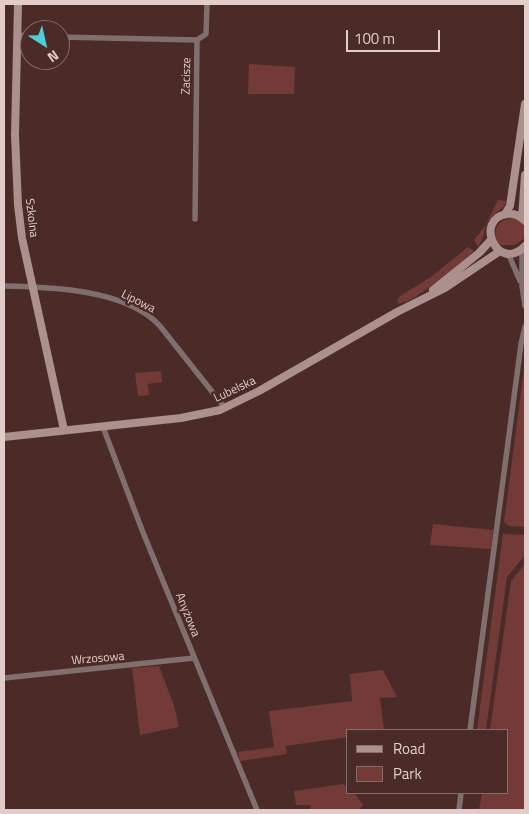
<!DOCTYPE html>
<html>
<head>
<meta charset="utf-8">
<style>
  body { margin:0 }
  #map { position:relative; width:529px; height:814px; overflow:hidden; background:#4b2b28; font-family:"Titillium Web",sans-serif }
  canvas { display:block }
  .frame { position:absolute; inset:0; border:5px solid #e2ccca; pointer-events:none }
  .legend { position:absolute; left:346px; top:729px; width:162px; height:65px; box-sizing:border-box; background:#4b2b28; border:1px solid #876b69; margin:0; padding:6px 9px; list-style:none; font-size:15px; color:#e2ccca }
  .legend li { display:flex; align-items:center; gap:10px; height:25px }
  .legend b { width:25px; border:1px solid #876b69 }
  .north { position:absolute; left:20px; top:20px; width:50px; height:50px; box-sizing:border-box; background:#4b2b28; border:1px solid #876b69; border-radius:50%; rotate:145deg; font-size:14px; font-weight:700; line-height:20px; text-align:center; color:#e2ccca }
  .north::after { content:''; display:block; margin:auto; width:18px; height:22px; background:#52cbd8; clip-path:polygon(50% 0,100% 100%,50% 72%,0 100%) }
  .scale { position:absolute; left:346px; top:30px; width:94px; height:22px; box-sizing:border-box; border:2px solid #e2ccca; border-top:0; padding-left:6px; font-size:15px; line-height:18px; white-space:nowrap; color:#e2ccca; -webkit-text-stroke:4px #4b2b28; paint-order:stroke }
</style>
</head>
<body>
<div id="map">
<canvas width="529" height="814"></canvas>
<div class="frame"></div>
<ul class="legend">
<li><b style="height:6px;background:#ab908d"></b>Road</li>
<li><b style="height:14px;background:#723b38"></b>Park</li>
</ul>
<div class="north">N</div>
<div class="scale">100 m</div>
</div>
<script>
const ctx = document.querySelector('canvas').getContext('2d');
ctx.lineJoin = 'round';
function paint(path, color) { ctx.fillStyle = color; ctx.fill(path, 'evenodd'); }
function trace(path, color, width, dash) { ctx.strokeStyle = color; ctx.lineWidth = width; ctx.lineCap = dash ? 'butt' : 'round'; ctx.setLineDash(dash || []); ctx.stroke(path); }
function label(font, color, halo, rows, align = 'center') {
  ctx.font = font + ' "Titillium Web",sans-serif'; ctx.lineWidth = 5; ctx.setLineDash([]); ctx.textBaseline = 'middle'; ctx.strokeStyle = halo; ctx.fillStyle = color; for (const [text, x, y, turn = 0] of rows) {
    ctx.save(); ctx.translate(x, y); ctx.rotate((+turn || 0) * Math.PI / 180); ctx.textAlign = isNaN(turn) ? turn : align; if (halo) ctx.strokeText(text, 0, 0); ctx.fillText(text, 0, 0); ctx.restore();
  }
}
const green = new Path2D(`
  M 249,64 L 295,67 L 294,94 L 248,94 Z
  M 498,200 L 507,201 C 503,210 495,212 489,220 C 483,228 485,239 478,247 L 474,240 L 485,226 Z
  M 512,218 L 519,220 L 524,225 L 525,238 L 515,245 L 499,245 C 491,232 497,220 512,218 Z
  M 468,247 L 474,251 C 463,261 410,307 398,303 L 397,300 L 400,296 L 431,277 Z
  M 525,361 L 525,527 L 509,526 L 504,522 Z
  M 161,371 L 162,382 L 148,384 L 149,395 L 138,396 L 135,373 Z
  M 433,524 L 493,530 L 491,549 L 430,545 Z
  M 503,534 L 525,535 L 525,555 L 507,577 L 486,730 L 477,730 Z
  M 525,564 L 525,810 L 479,810 L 482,793 L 508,793 L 508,730 L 490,730 L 511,581 Z
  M 159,666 L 174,706 L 179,727 L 140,735 L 132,668 Z
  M 383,670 L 397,697 L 380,698 L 384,730 L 348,730 L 348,737 L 286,746 L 287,754 L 240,761 L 238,752 L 274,747 L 269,711 L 352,701 L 350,674 Z
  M 343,784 L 348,788 L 348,793 L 354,793 L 363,805 L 358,810 L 311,810 L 310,805 L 296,805 L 294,791 Z`);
const street = new Path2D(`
  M 17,35 L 30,36
  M 60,37 L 197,40 L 195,219
  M 197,40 L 206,34 L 207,4
  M 522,249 L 522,286 L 525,306
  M 508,253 L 520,281
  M 4,286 C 50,287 127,289 160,326 L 225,408
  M 103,427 L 142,530 L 257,810
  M 4,678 L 194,658
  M 470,730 L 521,344 L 525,327
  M 459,810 L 461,793`);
const secondary = new Path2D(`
  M 18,4 L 15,135 L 18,205 L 22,238 L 64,430
  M 505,214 L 510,206 L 525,104
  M 522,218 L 525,175
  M 525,221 C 520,216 515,213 507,214 C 473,219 498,274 525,246
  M 433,290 L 479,253 L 491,240
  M 4,437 L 181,418 L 220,410 L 259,391 L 397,312 L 445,288 L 500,251`);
const streetNames = [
  ["Zacisze",187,76,-89],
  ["Szkolna",31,218,83],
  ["Lipowa",138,302,27],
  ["Lubelska",235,390,-25],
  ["Anyżowa",187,615,68],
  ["Wrzosowa",98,659,-5]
];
paint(green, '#723b38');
trace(street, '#816f6e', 5.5);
trace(secondary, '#ab908d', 8);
label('12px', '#e2ccca', '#4b2b28', streetNames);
</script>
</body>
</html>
